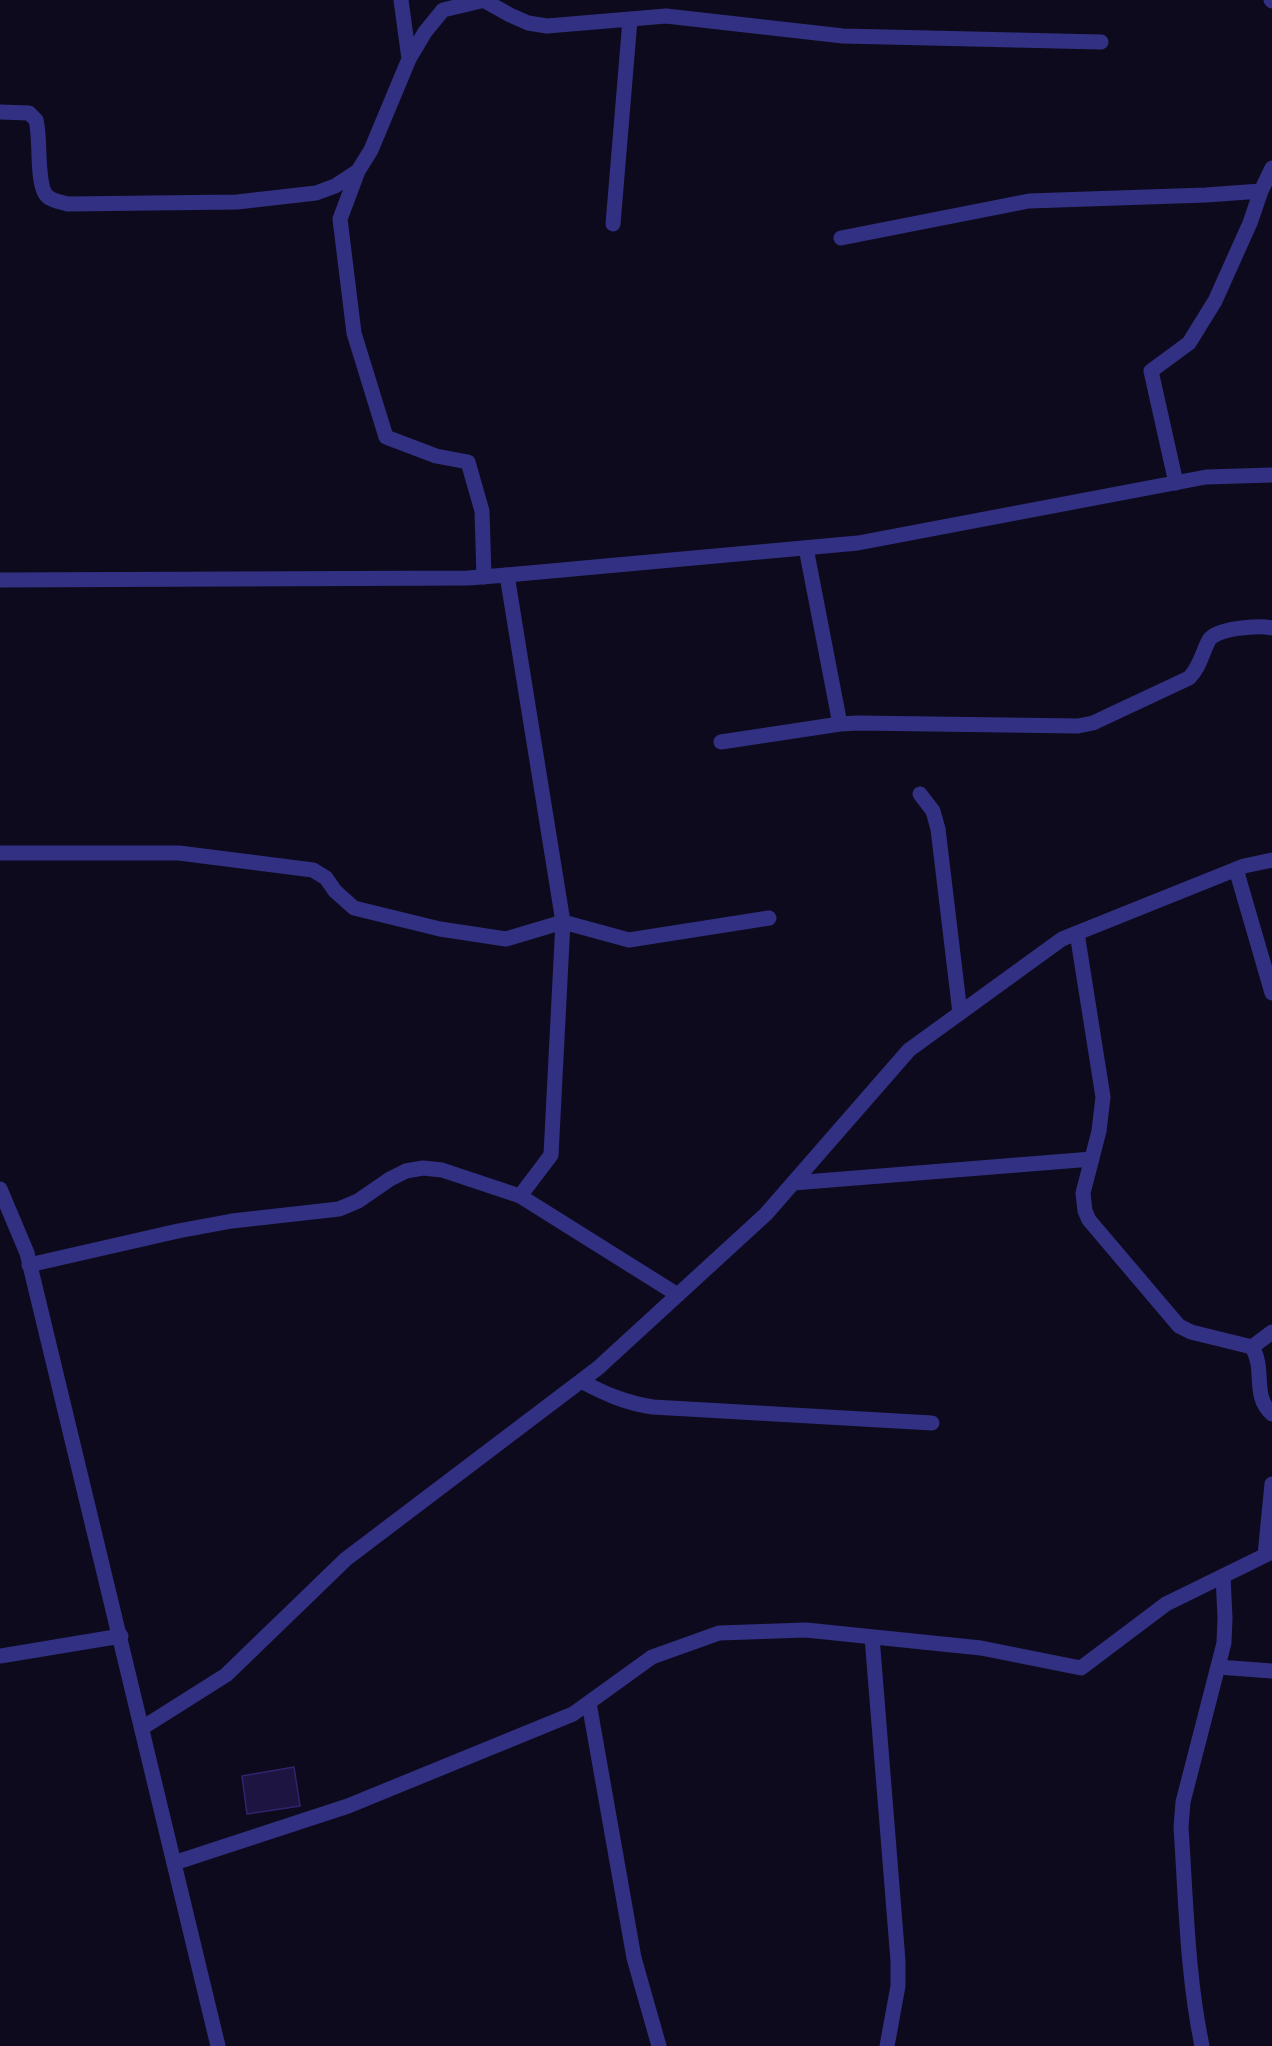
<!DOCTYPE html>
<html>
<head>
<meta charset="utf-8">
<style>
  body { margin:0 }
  canvas { display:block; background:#0d0a1e }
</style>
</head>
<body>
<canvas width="1272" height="2046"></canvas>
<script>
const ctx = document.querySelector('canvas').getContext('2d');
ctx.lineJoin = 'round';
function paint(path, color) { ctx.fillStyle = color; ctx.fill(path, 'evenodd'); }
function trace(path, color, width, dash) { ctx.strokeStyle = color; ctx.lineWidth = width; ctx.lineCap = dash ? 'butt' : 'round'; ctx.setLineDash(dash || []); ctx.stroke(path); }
const building = new Path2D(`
  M 294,1767 L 300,1806 L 247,1814 L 242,1776 Z`);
const minor = new Path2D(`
  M 401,0 L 409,59
  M 1271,0 L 1272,1
  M 485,1 L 510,15 L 528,23 L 547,26 L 666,16 L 843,36 L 1101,42
  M 0,112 L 29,113 L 36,120 C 41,138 36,182 46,195 C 51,201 61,202 68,204 L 237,202 L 316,193 L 335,186 L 358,171 L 371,150 L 409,59 L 425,32 L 443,10 L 485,0
  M 358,171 L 340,219 L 354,333 L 386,437 L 436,456 L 468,462 L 482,511 L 484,577
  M 613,224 L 630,20
  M 841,238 L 1029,201 L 1206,195 L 1261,191
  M 1176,483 L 1151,371 L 1189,343 L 1215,301 L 1250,223 L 1261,191 L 1272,168
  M 806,548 L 840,724
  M 507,575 L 563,922 L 551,1155 L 520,1196
  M 721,742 L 840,724 L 858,723 L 1078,726 L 1093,723 L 1189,678 C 1200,667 1202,653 1209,640 C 1216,628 1259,625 1272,628
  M 920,794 L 933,811 L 938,829 L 960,1013
  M 0,853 L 179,853 L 313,870 L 326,878 L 335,891 L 354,908 L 440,929 L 506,939 L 563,922 L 629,940 L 769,918
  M 1236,869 L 1272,993
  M 1077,933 L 1103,1097 L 1099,1131 L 1083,1193 L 1085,1211 L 1089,1220 L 1179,1326 L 1191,1332 L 1252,1347 C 1266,1370 1251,1395 1272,1414
  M 793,1183 L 1092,1159
  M 29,1265 L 178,1231 L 232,1221 L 339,1209 L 358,1201 L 390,1179 L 406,1171 L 423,1168 L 442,1170 L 520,1196 L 678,1295
  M 1252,1347 L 1272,1332
  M 581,1381 C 605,1394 626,1403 653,1407 L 932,1423
  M 1265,1555 L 1272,1484
  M 872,1637 L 898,1961 L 898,1986 L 887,2046
  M 0,1656 L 121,1636
  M 1218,1667 L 1272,1671
  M 589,1703 L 634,1958 L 659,2046
  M 142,1728 L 226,1675 L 346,1559 L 598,1368 L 766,1214 L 909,1050 L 1062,939 L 1244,866 L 1272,860
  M 174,1863 L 348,1806 L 573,1714 L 652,1657 L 719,1633 L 806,1630 L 981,1648 L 1081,1668 L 1166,1604 L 1272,1552
  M 1202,2046 C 1187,1974 1186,1900 1181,1827 L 1183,1802 L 1224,1643 L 1225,1618 L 1223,1576`);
const tertiary = new Path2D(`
  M 0,580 L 468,578 L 507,575 L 858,543 L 1206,477 L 1272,475
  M 0,1189 L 27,1253 L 218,2046`);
paint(building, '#1d1441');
trace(building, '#32236f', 1.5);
trace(minor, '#323082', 15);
trace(tertiary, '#323082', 15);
</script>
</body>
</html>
